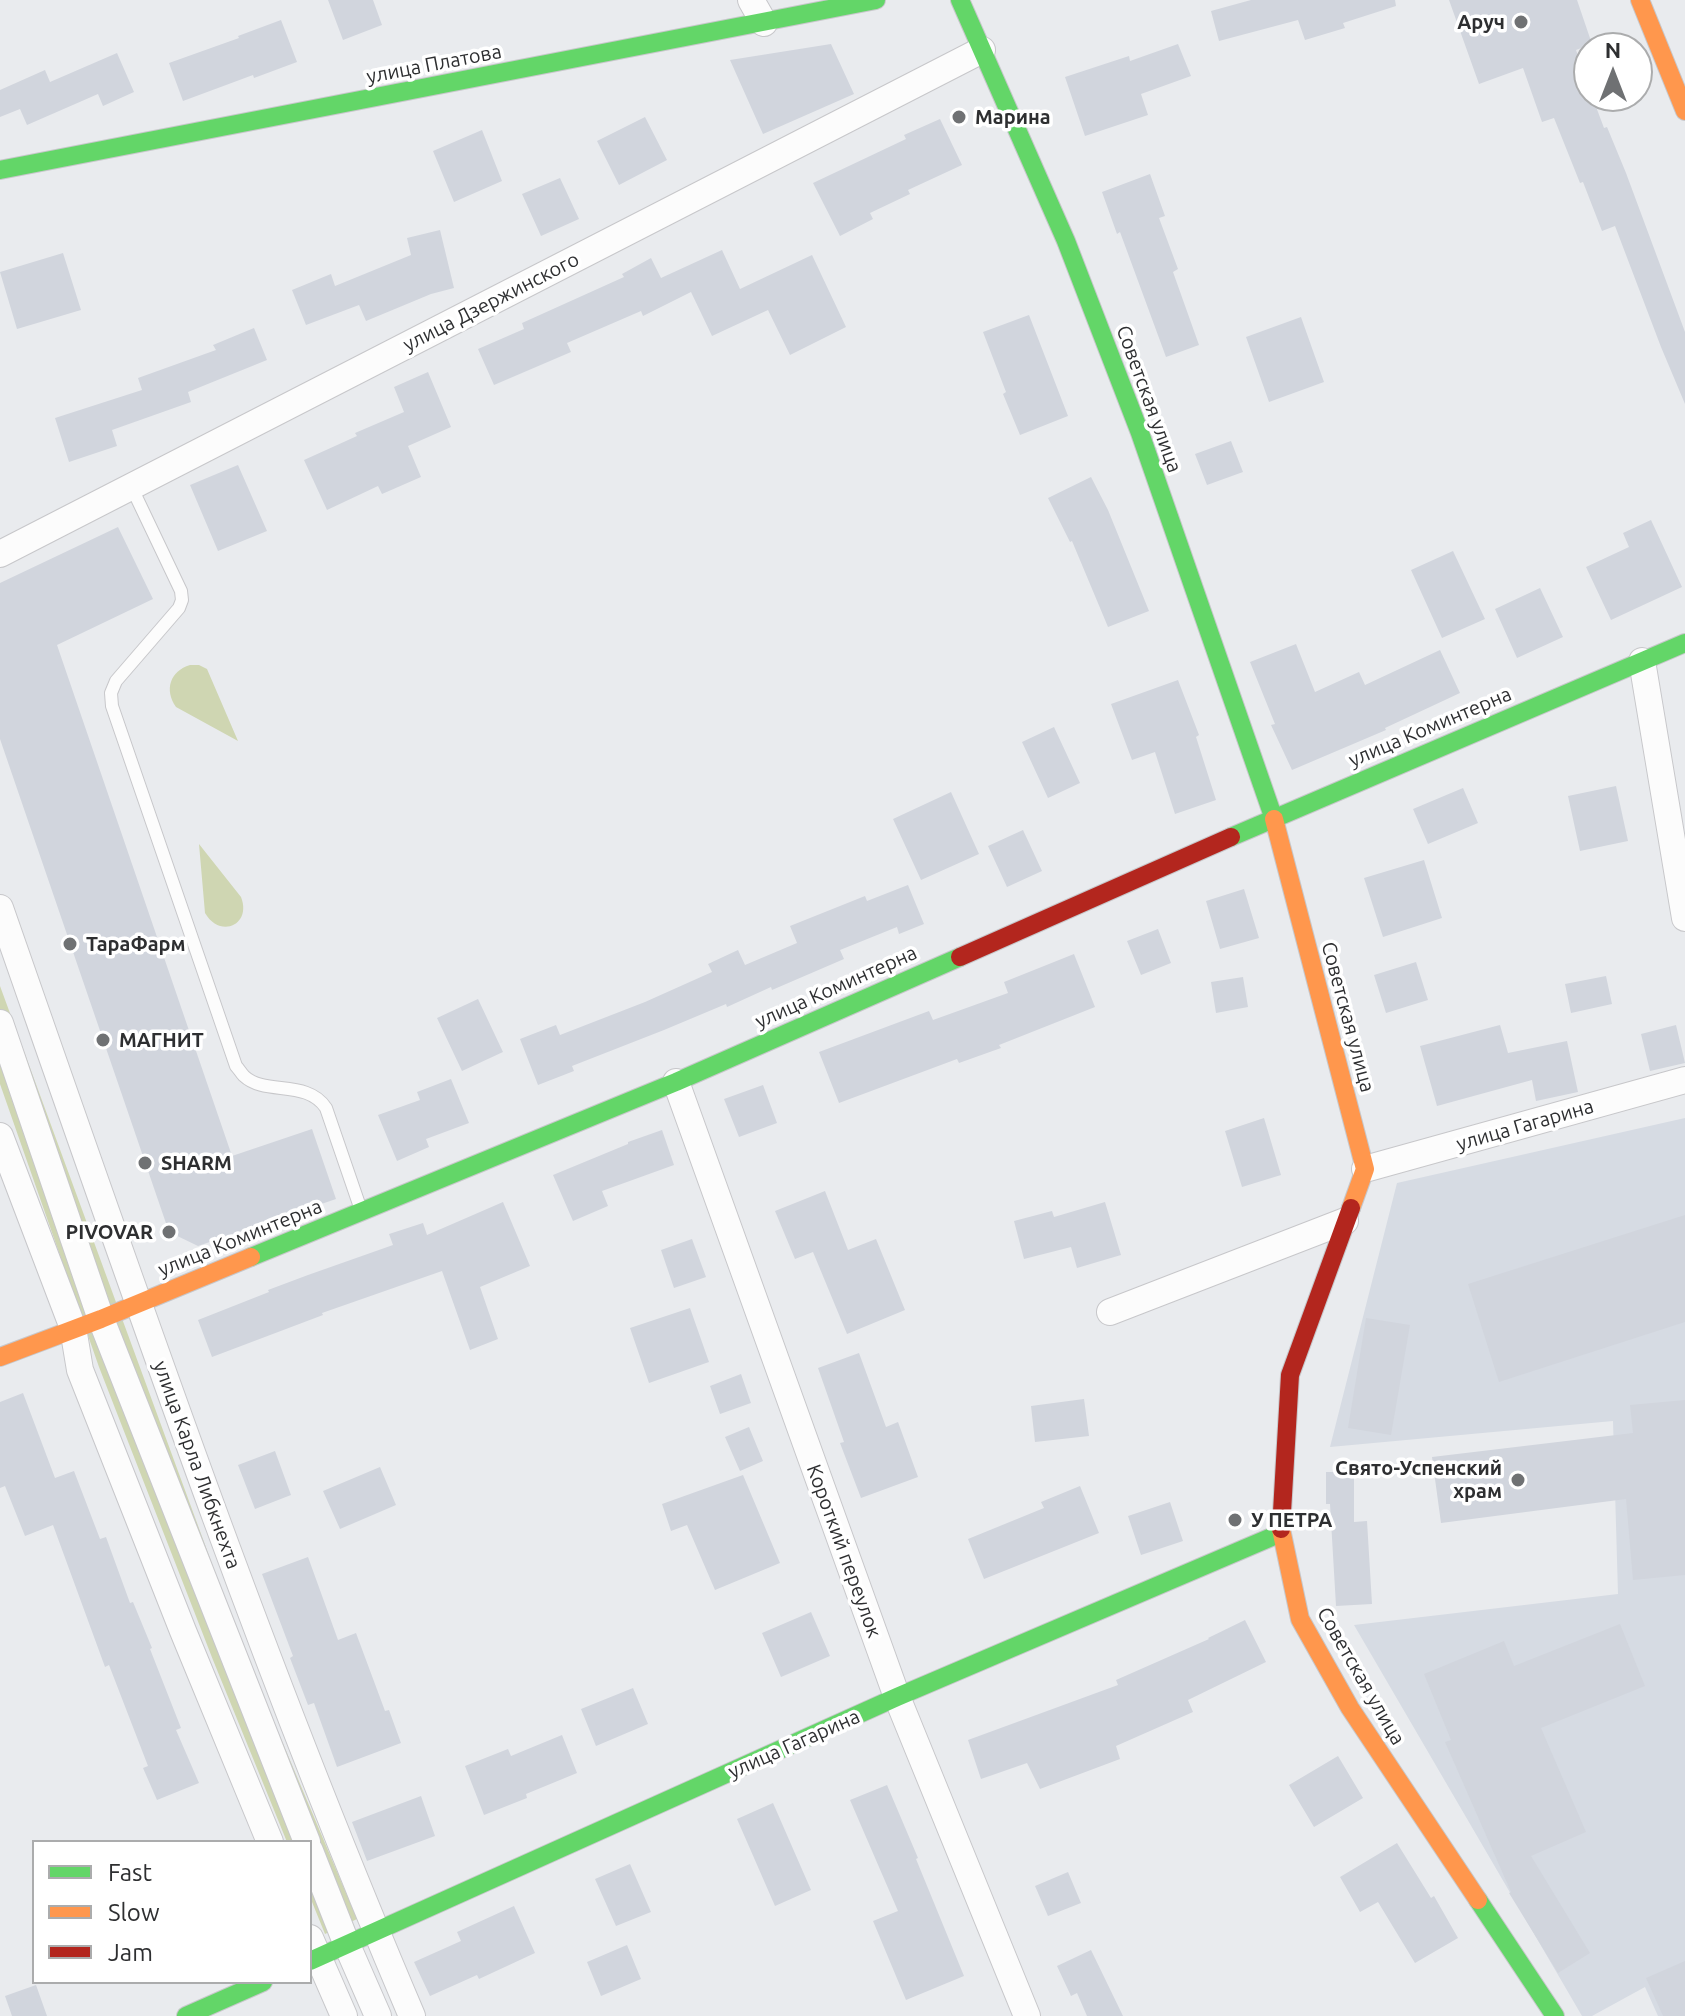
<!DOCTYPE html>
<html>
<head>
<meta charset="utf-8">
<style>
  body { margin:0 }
  #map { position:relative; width:1685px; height:2016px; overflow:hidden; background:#e9ebee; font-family:Ubuntu,sans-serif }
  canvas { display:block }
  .legend { position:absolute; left:32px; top:1840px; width:280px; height:144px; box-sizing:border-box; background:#fff; border:2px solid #abacad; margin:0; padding:10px 14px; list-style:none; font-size:24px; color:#2e2f31 }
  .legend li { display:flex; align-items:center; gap:16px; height:40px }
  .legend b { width:40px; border:2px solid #abacad }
  .north { position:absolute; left:1573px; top:32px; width:80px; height:80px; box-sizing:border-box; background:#fff; border:2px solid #abacad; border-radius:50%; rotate:0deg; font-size:22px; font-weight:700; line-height:32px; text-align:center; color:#2e2f31 }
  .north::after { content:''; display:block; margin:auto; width:28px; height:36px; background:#6f7173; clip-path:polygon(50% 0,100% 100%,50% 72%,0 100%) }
</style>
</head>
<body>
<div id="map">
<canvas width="1685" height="2016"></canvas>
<ul class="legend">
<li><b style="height:10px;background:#63d668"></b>Fast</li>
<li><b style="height:10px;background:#ff974d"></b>Slow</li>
<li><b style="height:10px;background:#b3261e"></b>Jam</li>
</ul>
<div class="north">N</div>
</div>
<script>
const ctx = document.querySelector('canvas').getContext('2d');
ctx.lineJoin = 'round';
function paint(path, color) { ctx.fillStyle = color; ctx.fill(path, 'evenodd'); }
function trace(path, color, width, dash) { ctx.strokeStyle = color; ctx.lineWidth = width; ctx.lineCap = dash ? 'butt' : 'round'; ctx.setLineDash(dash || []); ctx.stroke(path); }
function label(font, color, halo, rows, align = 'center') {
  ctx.font = font + ' Ubuntu,sans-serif'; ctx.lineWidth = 7; ctx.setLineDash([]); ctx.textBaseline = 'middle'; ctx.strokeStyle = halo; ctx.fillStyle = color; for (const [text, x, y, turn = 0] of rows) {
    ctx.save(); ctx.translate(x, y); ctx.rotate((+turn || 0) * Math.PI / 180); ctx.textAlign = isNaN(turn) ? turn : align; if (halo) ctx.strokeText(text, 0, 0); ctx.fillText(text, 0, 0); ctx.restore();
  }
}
const built = new Path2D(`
  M 1685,1118 L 1685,2016 L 1658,2016 L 1645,1987 L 1592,2016 L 1582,2016 L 1354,1625 L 1618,1594 L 1613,1421 L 1330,1447 L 1397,1183 Z`);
const green = new Path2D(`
  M 190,665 L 199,665 L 207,669 L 238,741 L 176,707 C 164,690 170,671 190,665 Z
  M 199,844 L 241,897 C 252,925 220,939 205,913 Z
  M 0,986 L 244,1651 L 357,1919 L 325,1934 L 310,1897 L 310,1842 L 287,1842 L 213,1660 L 99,1367 L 0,1084 Z`);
const building = new Path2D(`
  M 328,0 L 373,0 L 382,25 L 343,40 Z
  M 1251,0 L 1395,0 L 1396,6 L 1343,23 L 1345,28 L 1305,40 L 1298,20 L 1219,41 L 1211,11 Z
  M 1449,0 L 1577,0 L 1592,44 L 1576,50 L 1589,87 L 1589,96 L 1592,96 L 1604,128 L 1607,127 L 1626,173 L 1685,332 L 1685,404 L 1661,347 L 1615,226 L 1602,231 L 1583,182 L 1580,183 L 1554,118 L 1542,122 L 1523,68 L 1479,84 Z
  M 281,20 L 297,62 L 254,78 L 253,75 L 183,101 L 169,63 L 239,38 L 238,36 Z
  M 831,44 L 854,94 L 763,134 L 730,60 Z
  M 1178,44 L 1191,76 L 1141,94 L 1148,115 L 1085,136 L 1065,77 L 1129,56 L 1130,61 Z
  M 117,53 L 134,92 L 103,106 L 98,94 L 27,125 L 20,109 L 0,117 L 0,90 L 45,70 L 50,82 Z
  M 645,117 L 667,160 L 619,185 L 597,141 Z
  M 940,119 L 962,165 L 908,190 L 910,194 L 870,213 L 873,219 L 840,236 L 813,183 L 906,139 L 904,135 Z
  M 482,130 L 502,181 L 454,202 L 433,151 Z
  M 1150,174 L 1165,216 L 1159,218 L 1178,269 L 1173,272 L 1199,345 L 1166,357 L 1120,232 L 1117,234 L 1102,192 Z
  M 560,178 L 579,219 L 541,236 L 522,194 Z
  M 440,230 L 454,288 L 431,294 L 366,321 L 359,305 L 306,325 L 292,290 L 331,274 L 335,286 L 411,255 L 407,238 Z
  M 722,250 L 740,289 L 812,255 L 846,327 L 790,355 L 768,310 L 712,336 L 691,292 L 643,316 L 641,311 L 567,343 L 571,352 L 494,385 L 478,349 L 524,329 L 522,323 L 624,277 L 622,274 L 651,258 L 661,278 Z
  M 63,253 L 81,310 L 17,329 L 0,272 Z
  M 1029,315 L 1068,416 L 1020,435 L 1003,394 L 1006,392 L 983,332 Z
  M 1301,317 L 1324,382 L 1269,402 L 1246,337 Z
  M 254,328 L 267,360 L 188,392 L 191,402 L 112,430 L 117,446 L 69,462 L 55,418 L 142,390 L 138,378 L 216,350 L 213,345 Z
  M 428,372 L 451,427 L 408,446 L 421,477 L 382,494 L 378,486 L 327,510 L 304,460 L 357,436 L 355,433 L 404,412 L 394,387 Z
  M 1231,441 L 1243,472 L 1207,485 L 1195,454 Z
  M 238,465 L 267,531 L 218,551 L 190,485 Z
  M 1091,477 L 1108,510 L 1149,611 L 1108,627 L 1072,541 L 1070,542 L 1048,498 Z
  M 1651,520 L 1682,587 L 1611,620 L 1586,567 L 1629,547 L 1623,533 Z
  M 118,527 L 153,599 L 57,645 L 232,1156 L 312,1129 L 336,1199 L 198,1246 L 169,1232 L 0,739 L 0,583 Z
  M 1453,551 L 1485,619 L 1442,638 L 1411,570 Z
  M 1540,588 L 1563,637 L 1517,658 L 1495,609 Z
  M 1296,644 L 1315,692 L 1359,672 L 1365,685 L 1440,650 L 1460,693 L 1385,728 L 1386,730 L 1292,770 L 1271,725 L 1275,724 L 1250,662 Z
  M 1178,680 L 1199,735 L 1196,737 L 1216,800 L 1175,814 L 1155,752 L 1132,760 L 1111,704 Z
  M 1054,727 L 1080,783 L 1048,798 L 1022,742 Z
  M 1616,786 L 1628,841 L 1580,851 L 1568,796 Z
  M 1463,788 L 1478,823 L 1428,844 L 1413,809 Z
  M 951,792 L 979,854 L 921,880 L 893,819 Z
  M 1023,830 L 1042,871 L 1007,887 L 988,846 Z
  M 1424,860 L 1442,918 L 1383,937 L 1364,878 Z
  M 908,885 L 924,924 L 899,934 L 897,927 L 840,950 L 844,959 L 772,990 L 771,987 L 727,1007 L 726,1004 L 664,1030 L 572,1066 L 574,1071 L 538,1085 L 520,1039 L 556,1025 L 560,1035 L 645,1002 L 712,972 L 708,964 L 738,950 L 745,965 L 797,943 L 790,926 L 865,896 L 867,901 Z
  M 1244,889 L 1259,938 L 1220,949 L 1206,901 Z
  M 1158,929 L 1171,963 L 1141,975 L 1127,941 Z
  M 1074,954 L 1095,1007 L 999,1045 L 1001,1048 L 959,1063 L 957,1059 L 839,1103 L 819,1052 L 929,1011 L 933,1020 L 1008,993 L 1004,982 Z
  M 1416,962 L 1428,1000 L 1386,1013 L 1374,975 Z
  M 1606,976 L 1612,1004 L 1571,1013 L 1565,984 Z
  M 1243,977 L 1248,1007 L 1216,1013 L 1211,982 Z
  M 478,999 L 503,1052 L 462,1071 L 437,1018 Z
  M 1500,1025 L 1508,1053 L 1567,1041 L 1578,1092 L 1536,1101 L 1532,1080 L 1437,1106 L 1420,1046 Z
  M 1676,1025 L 1685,1063 L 1650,1071 L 1641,1034 Z
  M 451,1079 L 469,1123 L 426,1139 L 429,1147 L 397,1161 L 378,1115 L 420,1100 L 417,1092 Z
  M 763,1085 L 777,1123 L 739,1137 L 724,1099 Z
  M 1264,1118 L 1281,1175 L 1242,1187 L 1225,1131 Z
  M 662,1130 L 674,1165 L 602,1191 L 608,1206 L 573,1221 L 553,1175 L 628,1144 L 628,1142 Z
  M 825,1191 L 848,1250 L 876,1239 L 905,1310 L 847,1334 L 813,1252 L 795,1259 L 775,1211 Z
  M 503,1202 L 530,1266 L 480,1287 L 498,1339 L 470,1350 L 442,1271 L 322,1313 L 323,1315 L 212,1357 L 198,1320 L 269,1292 L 268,1290 L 308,1275 L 393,1245 L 389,1234 L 423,1223 L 427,1235 Z
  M 1105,1202 L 1121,1255 L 1077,1268 L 1071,1247 L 1024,1259 L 1014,1221 L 1052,1211 L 1054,1217 Z
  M 1685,1215 L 1685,1322 L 1499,1382 L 1468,1284 Z
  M 692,1239 L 706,1277 L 674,1288 L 661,1250 Z
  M 690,1308 L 709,1362 L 649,1383 L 630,1328 Z
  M 1366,1318 L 1410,1325 L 1391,1435 L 1348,1428 Z
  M 859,1353 L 886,1427 L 898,1422 L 918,1477 L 861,1498 L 840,1443 L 844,1442 L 818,1368 Z
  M 741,1374 L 751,1403 L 720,1414 L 710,1386 Z
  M 23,1393 L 55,1478 L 74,1471 L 100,1539 L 106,1537 L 130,1603 L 133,1602 L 152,1648 L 150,1649 L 181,1728 L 176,1730 L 199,1783 L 157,1800 L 143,1768 L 148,1766 L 109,1665 L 105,1667 L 53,1525 L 25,1536 L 5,1486 L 0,1488 L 0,1402 Z
  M 1084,1399 L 1089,1436 L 1035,1442 L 1031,1406 Z
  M 1685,1400 L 1685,1575 L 1633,1580 L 1626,1499 L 1441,1523 L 1432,1457 L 1633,1433 L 1630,1405 Z
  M 749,1427 L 763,1461 L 740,1471 L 725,1437 Z
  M 275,1451 L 291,1495 L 255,1509 L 238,1465 Z
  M 380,1467 L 396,1505 L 340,1529 L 323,1491 Z
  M 1326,1472 L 1354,1472 L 1354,1522 L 1367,1521 L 1372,1604 L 1336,1606 L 1330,1504 L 1326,1504 Z
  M 743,1475 L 780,1563 L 715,1590 L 687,1525 L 671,1531 L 662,1504 Z
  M 1080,1486 L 1099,1533 L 984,1579 L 968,1539 L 1044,1508 L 1041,1502 Z
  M 1170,1502 L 1183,1541 L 1141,1555 L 1128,1516 Z
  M 308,1557 L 338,1640 L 356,1633 L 385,1711 L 389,1710 L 401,1743 L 337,1767 L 314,1703 L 308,1705 L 290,1658 L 293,1656 L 262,1574 Z
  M 811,1612 L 830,1656 L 781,1677 L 762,1633 Z
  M 1245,1620 L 1266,1662 L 1188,1700 L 1193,1712 L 1116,1746 L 1120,1759 L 1040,1789 L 1027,1763 L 981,1779 L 968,1740 L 1118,1685 L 1116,1680 L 1209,1639 L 1208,1638 Z
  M 1620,1624 L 1645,1686 L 1541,1728 L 1586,1832 L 1531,1856 L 1590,1953 L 1558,1973 L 1509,1893 L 1511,1892 L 1445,1742 L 1451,1740 L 1424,1674 L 1504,1641 L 1514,1666 Z
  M 633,1688 L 648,1724 L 596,1746 L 581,1709 Z
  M 562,1735 L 577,1773 L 526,1794 L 527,1798 L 484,1815 L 465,1766 L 508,1749 L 511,1756 Z
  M 1338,1756 L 1363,1798 L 1314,1827 L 1289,1785 Z
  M 887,1785 L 918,1858 L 916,1859 L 964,1976 L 906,2000 L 873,1921 L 898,1911 L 850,1800 Z
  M 421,1796 L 435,1836 L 367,1861 L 352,1822 Z
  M 773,1803 L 811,1890 L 775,1906 L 737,1819 Z
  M 1397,1843 L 1431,1898 L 1434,1896 L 1458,1938 L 1415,1963 L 1378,1902 L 1360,1912 L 1340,1877 Z
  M 630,1864 L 651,1912 L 616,1926 L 595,1879 Z
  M 1068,1872 L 1081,1903 L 1048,1916 L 1035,1886 Z
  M 514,1906 L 535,1953 L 479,1979 L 477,1975 L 430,1996 L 414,1962 L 461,1941 L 457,1932 Z
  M 627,1945 L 641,1979 L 601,1996 L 587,1962 Z
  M 1091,1950 L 1123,2016 L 1087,2016 L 1077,1993 L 1071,1996 L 1057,1966 Z
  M 1685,1961 L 1685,2016 L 1663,2016 L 1646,1978 Z
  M 36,1985 L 47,2016 L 12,2016 L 5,1996 Z`);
const lane = new Path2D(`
  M 131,486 L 181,591 L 182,600 L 179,608 L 116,681 L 111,693 L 112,706 L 236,1066 C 239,1069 241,1073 244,1076 C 265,1096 307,1079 326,1108 L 361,1210`);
const street = new Path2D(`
  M 751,0 L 764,23
  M 0,554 L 982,50
  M 1642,661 L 1685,918
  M 0,908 C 130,1280 257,1653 412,2016
  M 0,1023 L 101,1319 L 307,1842
  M 676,1082 L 897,1697 L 1027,2016
  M 0,1136 L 73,1328 L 80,1370 L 183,1631 L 270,1842
  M 1365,1169 L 1685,1080
  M 1110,1312 L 1345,1221
  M 310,1851 L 347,1945 L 378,2016
  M 310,1938 L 344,2016`);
const fast = new Path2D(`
  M 960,0 L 1066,241 L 1140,433 L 1274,819
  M 0,170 L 876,0
  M 1231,837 L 1685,643
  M 251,1257 L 676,1082 L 960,957
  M 1478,1900 L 1555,2016
  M 310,1961 L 897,1697 L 1281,1533
  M 186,2016 L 263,1982`);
const slow = new Path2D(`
  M 1640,0 L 1685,111
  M 1274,819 L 1365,1169 L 1351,1208
  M 0,1357 L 101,1319 L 251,1257
  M 1281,1529 L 1300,1619 L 1350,1708 L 1478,1900`);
const jam = new Path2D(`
  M 960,957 L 1231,837
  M 1281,1529 L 1290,1375 L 1351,1208`);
const markers = [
  [1521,22,8,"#6f7173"],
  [959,117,8,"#6f7173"],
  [70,944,8,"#6f7173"],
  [103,1040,8,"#6f7173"],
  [145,1163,8,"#6f7173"],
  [169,1232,8,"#6f7173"],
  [1518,1480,8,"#6f7173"],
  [1235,1520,8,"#6f7173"]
];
const poiNames = [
  ["Аруч",1505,22,"right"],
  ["Марина",975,117],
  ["ТараФарм",86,944],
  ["МАГНИТ",119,1040],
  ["SHARM",161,1163],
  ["PIVOVAR",153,1232,"right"],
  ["Свято-Успенский",1502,1468,"right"],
  ["храм",1502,1491,"right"],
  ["У ПЕТРА",1251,1520]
];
const streetNames = [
  ["улица Платова",434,64,-11],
  ["улица Дзержинского",491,302,-27],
  ["Советская улица",1149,399,70],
  ["улица Коминтерна",1430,727,-23],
  ["улица Коминтерна",836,987,-24],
  ["Советская улица",1348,1017,75],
  ["улица Гагарина",1525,1125,-16],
  ["улица Коминтерна",240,1238,-22],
  ["улица Карла Либкнехта",197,1465,70],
  ["Короткий переулок",844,1551,70],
  ["Советская улица",1361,1676,60],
  ["улица Гагарина",794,1744,-24]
];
paint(built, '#d6dbe3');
paint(green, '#cfd6b2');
paint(building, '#d1d5dd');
trace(lane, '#c7c7ca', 14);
trace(street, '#c7c7ca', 28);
trace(fast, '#c7c7ca', 20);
trace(slow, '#c7c7ca', 20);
trace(jam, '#c7c7ca', 20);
trace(lane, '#fcfcfc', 12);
trace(street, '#fcfcfc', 26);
trace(fast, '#63d668', 18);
trace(slow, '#ff974d', 18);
trace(jam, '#b3261e', 18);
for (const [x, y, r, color] of markers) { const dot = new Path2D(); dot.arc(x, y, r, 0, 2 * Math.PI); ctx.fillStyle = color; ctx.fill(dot); trace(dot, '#fff', 3); }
label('bold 20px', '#2e2f31', '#fff', poiNames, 'left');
label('20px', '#2e2f31', '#fff', streetNames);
</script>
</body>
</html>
